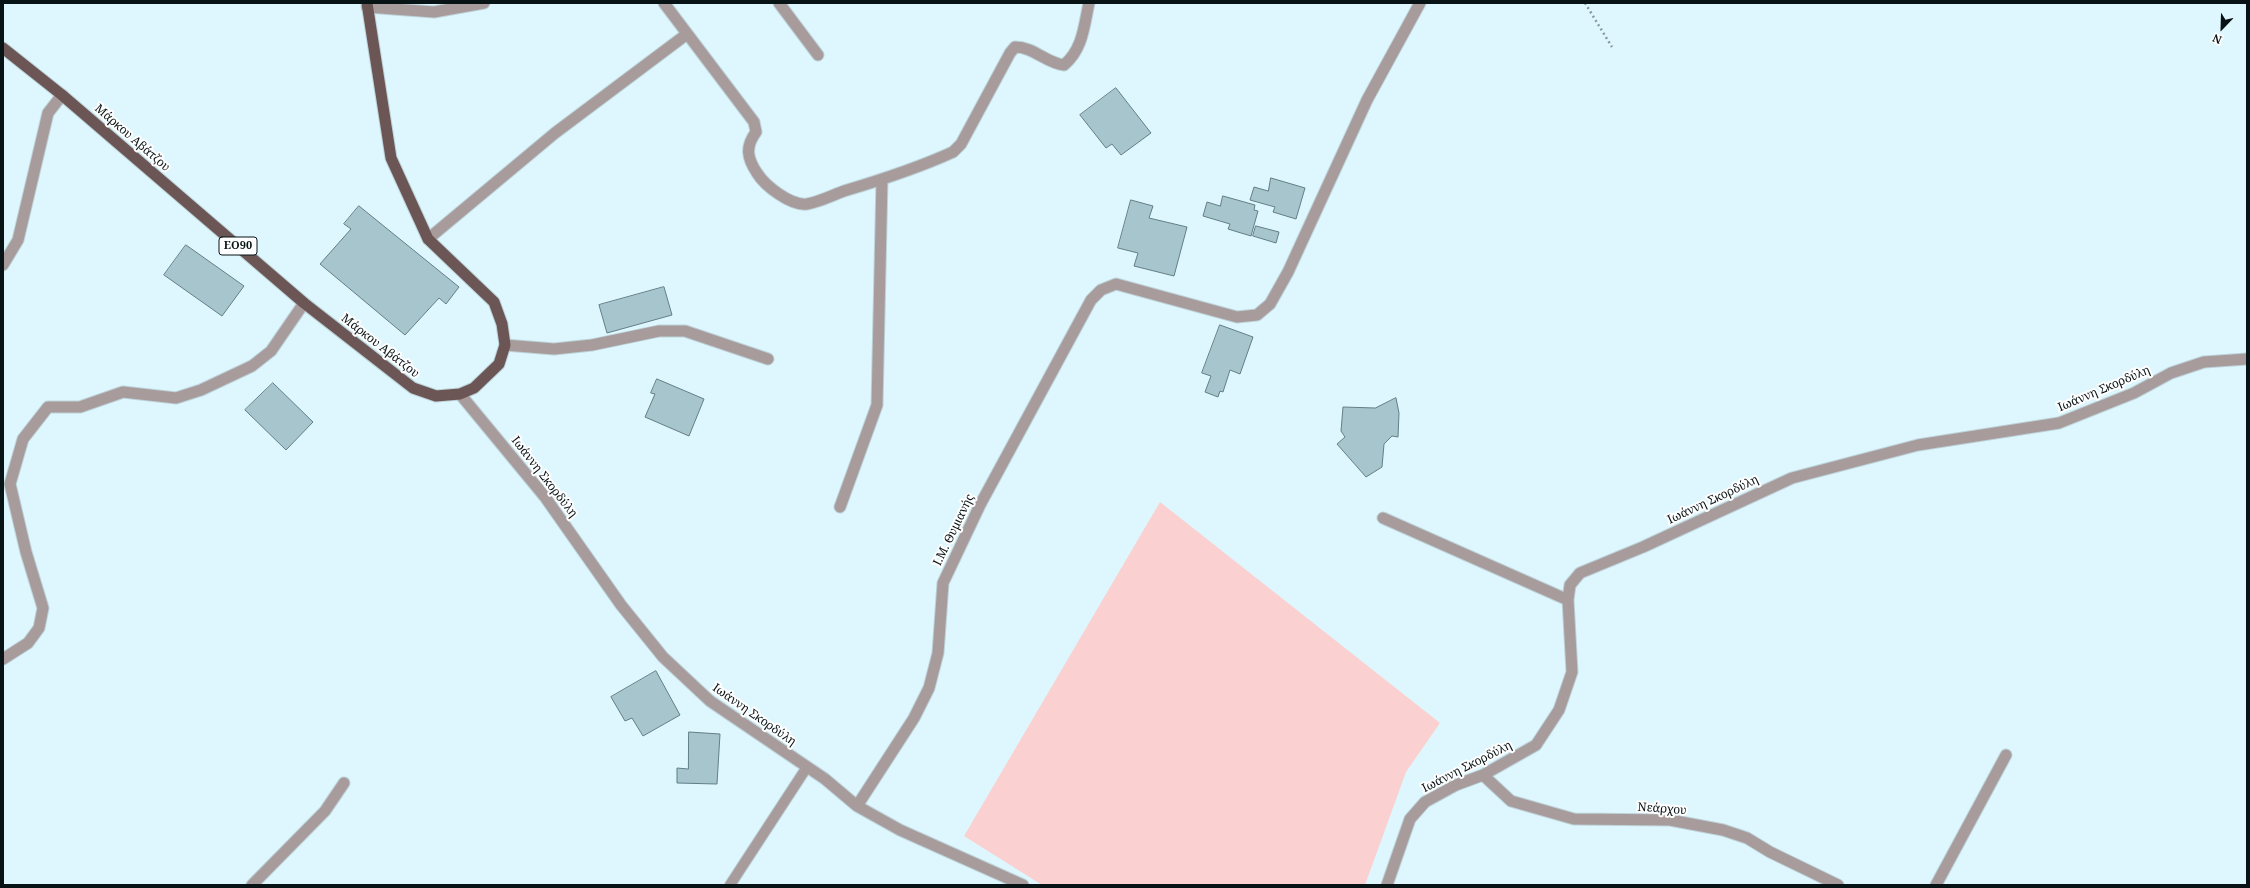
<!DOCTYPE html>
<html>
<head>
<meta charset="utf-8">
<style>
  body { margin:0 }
  #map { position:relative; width:2250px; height:888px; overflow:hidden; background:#def6fd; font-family:"Noto Serif",serif }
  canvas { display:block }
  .frame { position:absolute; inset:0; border:4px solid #081316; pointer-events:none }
  .north { position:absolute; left:2202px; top:8px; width:40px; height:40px; -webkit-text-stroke:3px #fefefe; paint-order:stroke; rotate:203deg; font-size:11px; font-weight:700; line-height:16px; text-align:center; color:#081316 }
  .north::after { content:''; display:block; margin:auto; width:14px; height:18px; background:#081316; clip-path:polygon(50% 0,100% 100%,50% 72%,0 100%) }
</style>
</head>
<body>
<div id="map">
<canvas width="2250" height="888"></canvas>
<div class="frame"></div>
<div class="north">N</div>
</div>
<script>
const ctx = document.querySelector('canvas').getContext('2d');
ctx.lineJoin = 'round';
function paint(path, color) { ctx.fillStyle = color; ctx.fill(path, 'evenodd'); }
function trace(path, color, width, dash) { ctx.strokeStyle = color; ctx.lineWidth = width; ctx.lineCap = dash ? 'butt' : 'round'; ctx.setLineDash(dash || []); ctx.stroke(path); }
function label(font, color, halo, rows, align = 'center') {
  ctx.font = font + ' "Noto Serif",serif'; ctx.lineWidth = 4; ctx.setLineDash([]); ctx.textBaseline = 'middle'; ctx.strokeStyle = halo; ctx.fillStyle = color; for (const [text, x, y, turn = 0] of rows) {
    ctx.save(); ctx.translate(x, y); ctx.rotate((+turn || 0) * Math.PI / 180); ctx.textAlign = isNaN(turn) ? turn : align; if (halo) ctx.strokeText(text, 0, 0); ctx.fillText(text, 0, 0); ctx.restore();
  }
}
const green = new Path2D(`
  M 1160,502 L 1440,723 L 1406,772 L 1365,885 L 1042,885 L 964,836 Z`);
const building = new Path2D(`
  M 1116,88 L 1151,133 L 1121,155 L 1112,144 L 1106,148 L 1080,115 Z
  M 1271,178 L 1305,188 L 1296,219 L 1273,212 L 1275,207 L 1250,200 L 1254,187 L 1268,191 Z
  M 1223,196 L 1255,205 L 1254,210 L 1258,211 L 1251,236 L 1228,229 L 1230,224 L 1203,216 L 1207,202 L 1220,206 Z
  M 1131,200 L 1153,206 L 1149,218 L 1187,227 L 1174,276 L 1134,266 L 1138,253 L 1118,248 Z
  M 359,206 L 459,287 L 446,304 L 439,298 L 405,335 L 320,264 L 351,229 L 344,224 Z
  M 1256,226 L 1279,232 L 1276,243 L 1253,236 Z
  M 186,245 L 244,286 L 222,316 L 164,275 Z
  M 664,287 L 672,315 L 607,333 L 599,305 Z
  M 1220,325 L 1253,337 L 1240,374 L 1230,370 L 1223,392 L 1220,391 L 1218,397 L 1205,392 L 1211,376 L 1202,373 Z
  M 657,379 L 704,399 L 689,436 L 645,417 L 655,394 L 651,393 Z
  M 273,383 L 313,422 L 286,450 L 245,410 Z
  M 1396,398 L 1399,413 L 1398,437 L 1392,436 L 1384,444 L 1382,467 L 1366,477 L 1337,444 L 1345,437 L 1341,431 L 1343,407 L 1375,408 Z
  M 656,671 L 680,715 L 643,736 L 632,718 L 625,721 L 611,697 Z
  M 689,732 L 720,734 L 717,784 L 677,783 L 677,768 L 688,769 Z`);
const path = new Path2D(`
  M 1585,3 L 1612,47`);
const service = new Path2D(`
  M 730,885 L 807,767`);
const minor = new Path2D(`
  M 664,3 L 754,122 L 756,132 C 745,147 747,158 757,173 C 765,186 791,206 807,204 C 819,202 833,195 844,191 C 881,180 918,168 953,152 L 961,144 L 1010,53 L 1015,47 C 1034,47 1046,63 1064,65 C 1083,49 1084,26 1089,3
  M 779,3 L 818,55
  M 367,7 L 434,12 L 484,3
  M 428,239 L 555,133 L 687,34
  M 3,265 L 18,240 L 48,113 L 62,95
  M 505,345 L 554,349 L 592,345 L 659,331 L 685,331 L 768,359
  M 460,394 L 545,497 L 621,605 L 663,657 L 710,701 L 825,779 L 857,806 L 900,830 L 1023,885
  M 840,507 L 877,405 L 882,179
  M 1383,518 L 1568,600
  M 3,659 L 28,643 L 39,628 L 43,608 L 26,552 L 10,484 L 23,439 L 48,407 L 80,407 L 123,392 L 176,398 L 201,390 L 252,366 L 271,351 L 304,303
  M 1483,775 L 1511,801 L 1574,819 L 1670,820 L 1723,830 L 1747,838 L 1770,852 L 1838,885
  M 857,806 L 914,718 L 929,688 L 938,653 L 943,583 L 980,505 L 1091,300 L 1101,290 L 1116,284 L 1237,317 L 1257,315 L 1270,304 L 1288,272 L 1367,100 L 1420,3
  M 252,885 L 325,811 L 344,783
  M 1387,885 L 1410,819 L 1425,802 L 1456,785 L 1483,775 L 1536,745 L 1559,710 L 1572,672 L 1568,600 L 1570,585 L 1580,573 L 1643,547 L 1792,478 L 1918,445 L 2059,423 L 2134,393 L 2171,373 L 2204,362 L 2247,359
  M 1936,885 L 2006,755`);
const primary = new Path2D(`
  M 3,48 L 62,95 L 304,303 L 413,388 L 436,396 L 460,394 L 474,388 L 499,364 L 505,345 L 502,324 L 494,302 L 428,239 L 391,158 L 367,3`);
const shields = [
  [238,246,38]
];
const shieldNames = [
  ["ΕΟ90",238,246]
];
const streetNames = [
  ["Μάρκου Αβάτζου",132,138,41],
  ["Μάρκου Αβάτζου",380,346,38],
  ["Ιωάννη Σκορδύλη",2104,389,-23],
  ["Ιωάννη Σκορδύλη",544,477,52],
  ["Ιωάννη Σκορδύλη",1713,500,-25],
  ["Ι.Μ. Θυμιανής",954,530,-64],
  ["Ιωάννη Σκορδύλη",754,715,35],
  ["Ιωάννη Σκορδύλη",1467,767,-27],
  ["Νεάρχου",1662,809,4]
];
paint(green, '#fad1d0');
paint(building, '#a7c5cd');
trace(building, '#637e86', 1);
trace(service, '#bcd2d8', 12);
trace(minor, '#bcd2d8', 13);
trace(primary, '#bcd2d8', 13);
trace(path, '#879a9f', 2.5, [2, 3]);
trace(service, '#a89b9b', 10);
trace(minor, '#a89b9b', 11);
trace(primary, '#6b5655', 11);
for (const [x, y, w] of shields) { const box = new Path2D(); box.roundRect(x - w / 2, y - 9, w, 18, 3); ctx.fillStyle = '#fefefe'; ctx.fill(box); trace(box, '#081316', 1); }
label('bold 11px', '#081316', null, shieldNames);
label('12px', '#081316', '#fefefe', streetNames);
</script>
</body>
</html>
